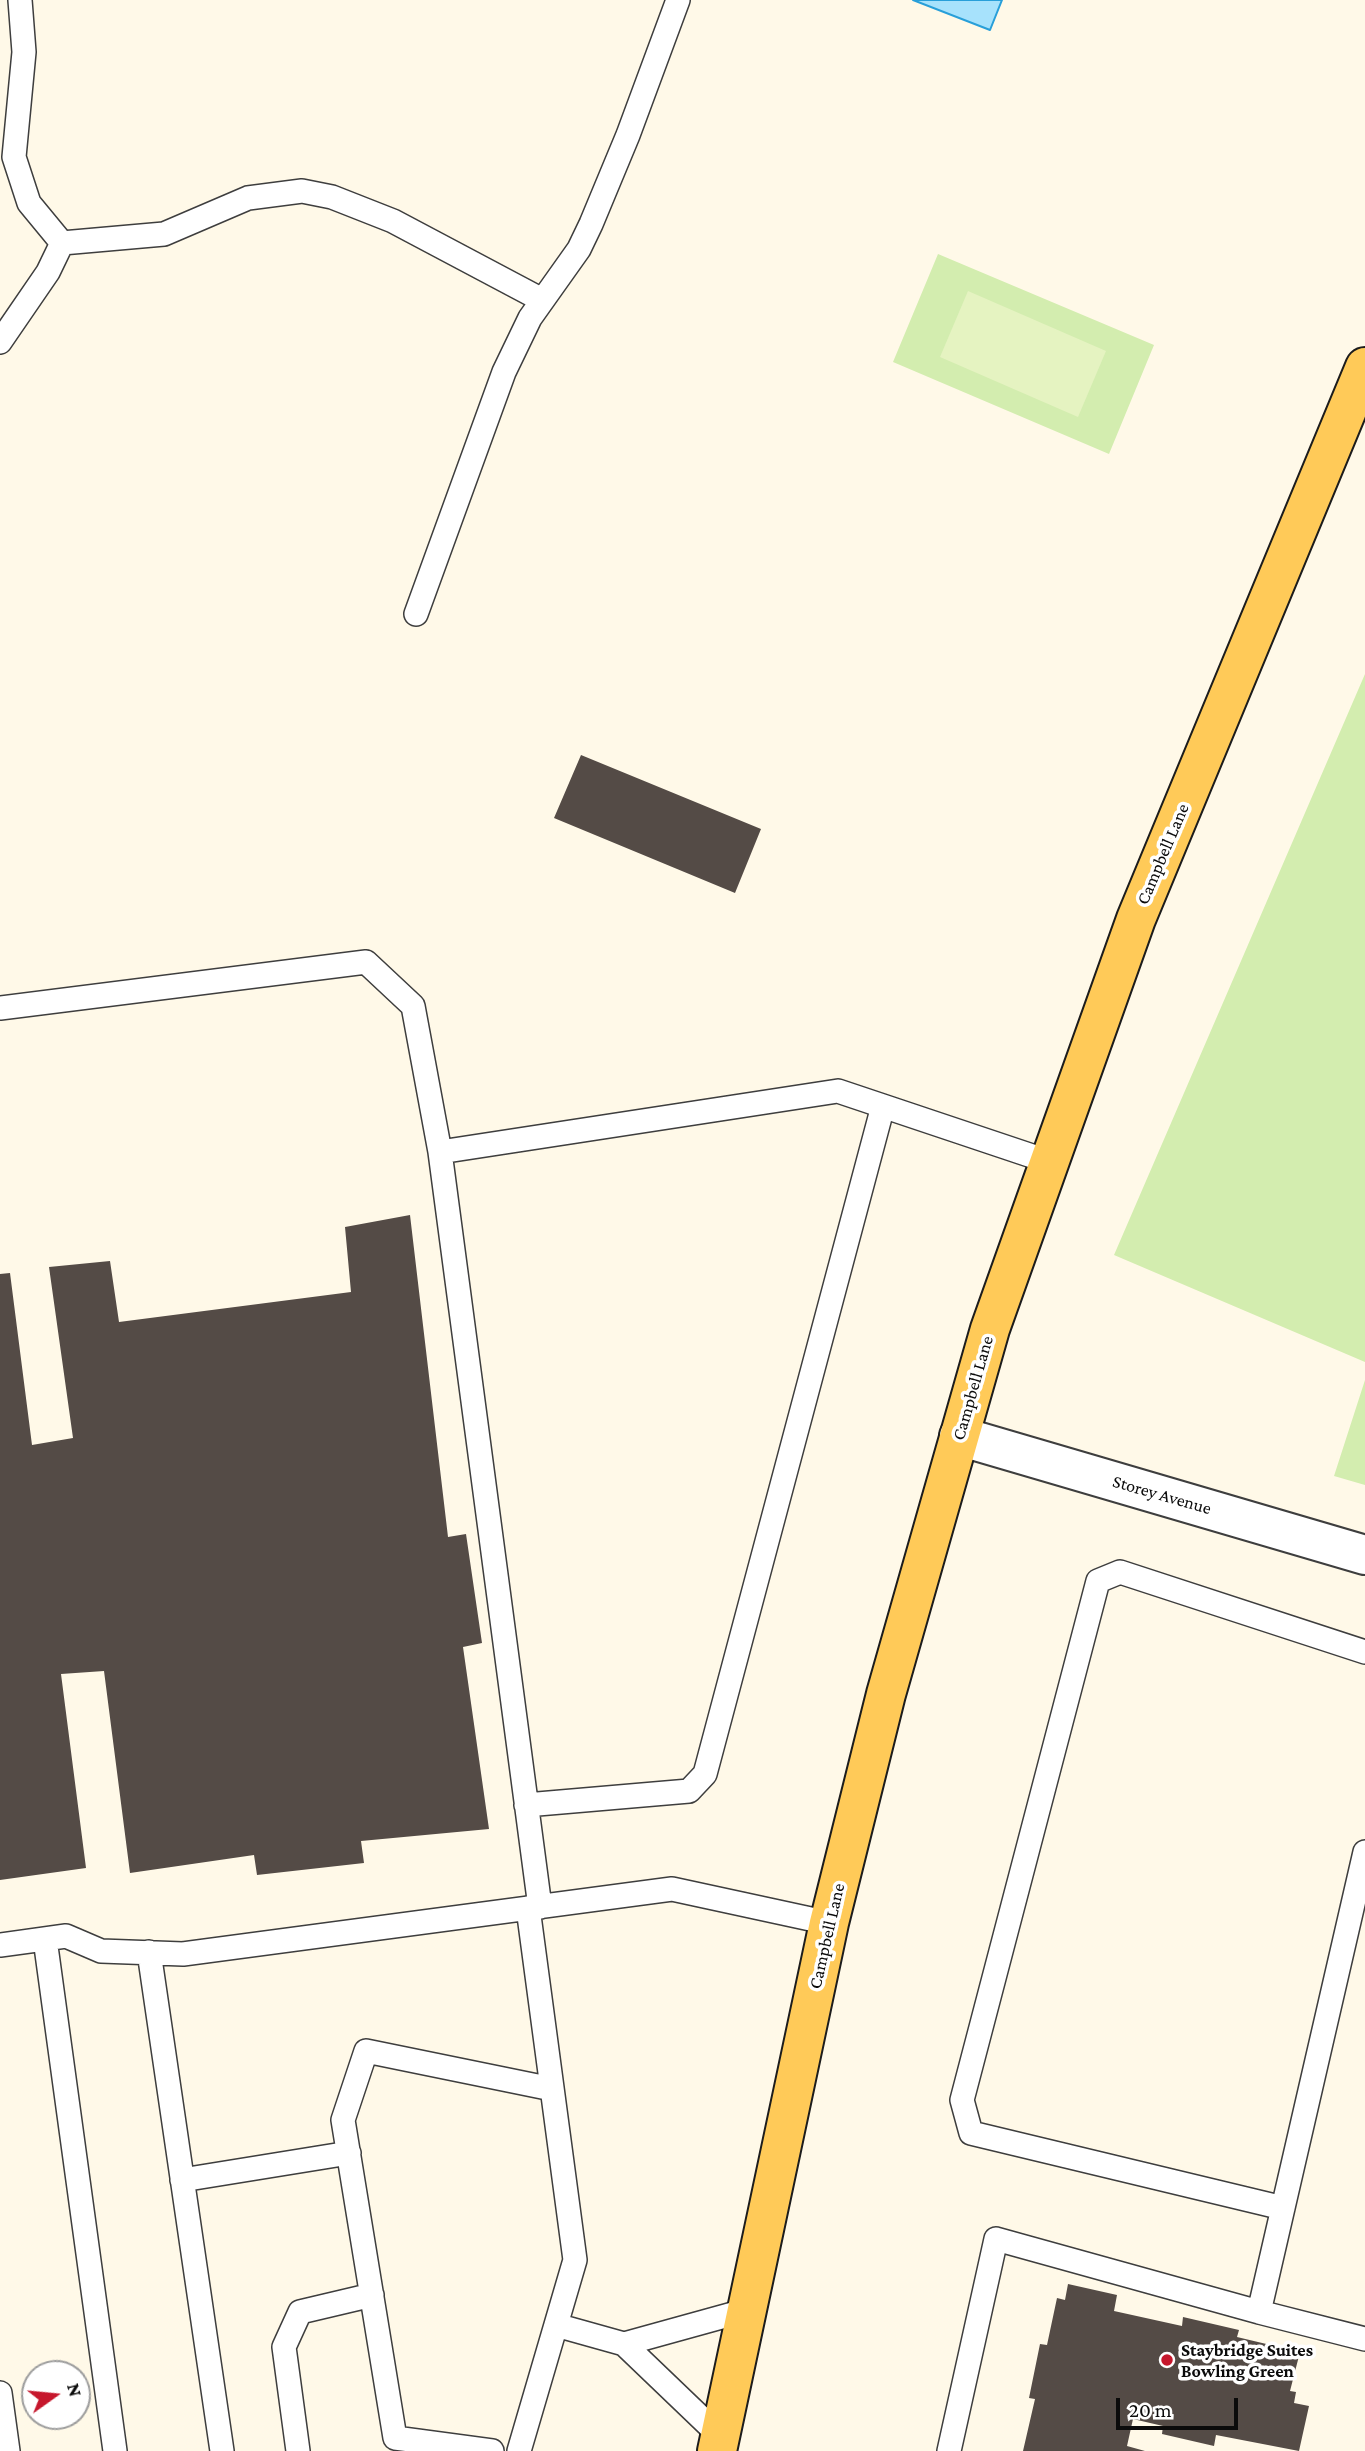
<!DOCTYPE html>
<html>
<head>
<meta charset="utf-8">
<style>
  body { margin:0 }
  #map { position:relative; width:1365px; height:2451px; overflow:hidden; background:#fff9e8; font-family:"Crimson Pro",serif }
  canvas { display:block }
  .north { position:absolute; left:21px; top:2360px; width:70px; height:70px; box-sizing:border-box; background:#fff; border:2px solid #9d9d9d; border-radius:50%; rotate:75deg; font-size:19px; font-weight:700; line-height:28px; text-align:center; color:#0b0b0b }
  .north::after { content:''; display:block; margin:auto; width:24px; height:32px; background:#c6172c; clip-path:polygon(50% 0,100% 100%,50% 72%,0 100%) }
  .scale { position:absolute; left:1116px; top:2398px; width:122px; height:32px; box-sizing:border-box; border:4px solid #0b0b0b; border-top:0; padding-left:9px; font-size:21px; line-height:24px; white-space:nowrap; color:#0b0b0b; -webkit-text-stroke:5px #fff; paint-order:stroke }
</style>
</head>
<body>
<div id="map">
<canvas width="1365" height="2451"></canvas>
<div class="north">N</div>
<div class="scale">20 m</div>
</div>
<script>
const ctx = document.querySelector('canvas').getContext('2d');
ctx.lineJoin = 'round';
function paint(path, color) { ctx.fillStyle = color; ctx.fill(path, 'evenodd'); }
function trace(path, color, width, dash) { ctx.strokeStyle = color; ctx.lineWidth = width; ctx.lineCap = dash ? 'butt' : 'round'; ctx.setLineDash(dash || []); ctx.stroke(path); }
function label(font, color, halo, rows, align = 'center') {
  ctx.font = font + ' "Crimson Pro",serif'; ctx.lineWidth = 7; ctx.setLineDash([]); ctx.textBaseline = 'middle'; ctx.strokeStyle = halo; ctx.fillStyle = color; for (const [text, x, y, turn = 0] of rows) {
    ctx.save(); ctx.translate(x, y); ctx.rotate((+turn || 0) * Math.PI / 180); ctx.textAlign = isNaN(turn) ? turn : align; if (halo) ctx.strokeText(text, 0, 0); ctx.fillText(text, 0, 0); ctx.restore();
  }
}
const green = new Path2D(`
  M 938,254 L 1154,345 L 1109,454 L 893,362 Z
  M 1365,674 L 1365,1362 L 1114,1255 Z
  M 1365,1380 L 1365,1485 L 1334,1476 Z`);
const pitch = new Path2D(`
  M 968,291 L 1106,351 L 1078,417 L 940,357 Z`);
const water = new Path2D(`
  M 913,0 L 1002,0 L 990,30 Z`);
const building = new Path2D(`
  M 581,755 L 761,829 L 735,893 L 554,818 Z
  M 410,1215 L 448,1537 L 466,1534 L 482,1643 L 463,1647 L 489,1829 L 361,1841 L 364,1863 L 257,1875 L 254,1855 L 130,1873 L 104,1671 L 61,1674 L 86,1868 L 0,1880 L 0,1274 L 10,1273 L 32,1445 L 73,1438 L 49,1267 L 110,1261 L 119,1322 L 351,1292 L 345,1227 Z
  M 1068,2284 L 1117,2295 L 1114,2311 L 1182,2326 L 1183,2317 L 1239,2330 L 1237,2337 L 1300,2352 L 1290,2391 L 1296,2392 L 1294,2403 L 1309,2406 L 1299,2451 L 1216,2435 L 1214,2446 L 1162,2434 L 1163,2426 L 1133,2419 L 1127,2446 L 1145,2451 L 1023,2451 L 1035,2399 L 1029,2398 L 1040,2344 L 1047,2345 L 1057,2298 L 1065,2300 Z`);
const lane = new Path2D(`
  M 62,243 L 164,234 L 248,198 L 302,191 L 332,197 L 393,221 L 542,300
  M 0,342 L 48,272 L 62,243 L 29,203 L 14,157 L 24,52 L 20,0
  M 416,614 L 504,372 L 530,318 L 579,249 L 591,224 L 628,135 L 678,0
  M 0,1008 L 366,962 L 413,1006 L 440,1152
  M 526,1805 L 689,1791 L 705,1774 L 883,1106
  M 540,1907 L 440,1152 L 838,1091 L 1047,1161
  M 45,1939 L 115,2451
  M 0,1945 L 66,1936 L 101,1951 L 183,1954 L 672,1889 L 829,1923
  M 149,1952 L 222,2451
  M 182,2180 L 349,2153
  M 1283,2208 L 971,2133 L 962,2100 L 1098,1581 L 1120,1572 L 1365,1652
  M 1259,2312 L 1365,2339
  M 556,2325 L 624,2344
  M 0,2393 L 8,2451
  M 720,2436 L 624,2344 L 747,2310
  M 298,2451 L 284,2347 L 300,2312 L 372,2295
  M 492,2451 L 395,2438 L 343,2120 L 366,2051 L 552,2089
  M 519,2451 L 575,2260 L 528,1908
  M 949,2451 L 996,2239 L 1259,2312 L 1365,1852`);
const street = new Path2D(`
  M 959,1436 L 1365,1555`);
const primary = new Path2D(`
  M 717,2451 L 829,1923 L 886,1694 L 990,1329 L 1136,919 L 1365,367`);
const markers = [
  [1167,2360,7,"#c6172c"]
];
const streetNames = [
  ["Campbell Lane",1163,854,-67],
  ["Campbell Lane",973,1388,-74],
  ["Storey Avenue",1162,1495,16],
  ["Campbell Lane",827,1936,-77]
];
const poiNames = [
  ["Staybridge Suites",1181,2350],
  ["Bowling Green",1181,2371]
];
paint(green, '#d3edaf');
paint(pitch, '#e5f3c1');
paint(water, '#a7e2fc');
trace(water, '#289fd9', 2);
paint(building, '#544b46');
trace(lane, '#3e3e3e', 26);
trace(street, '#3e3e3e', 42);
trace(primary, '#1c1c1c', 42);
trace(lane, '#fff', 23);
trace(street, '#fff', 38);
trace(primary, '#ffca58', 38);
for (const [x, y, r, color] of markers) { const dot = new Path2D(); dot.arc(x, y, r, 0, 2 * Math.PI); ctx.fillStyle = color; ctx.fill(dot); trace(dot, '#fff', 2.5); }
label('18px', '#0b0b0b', '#fff', streetNames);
label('bold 18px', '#0b0b0b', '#fff', poiNames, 'left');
</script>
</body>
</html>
